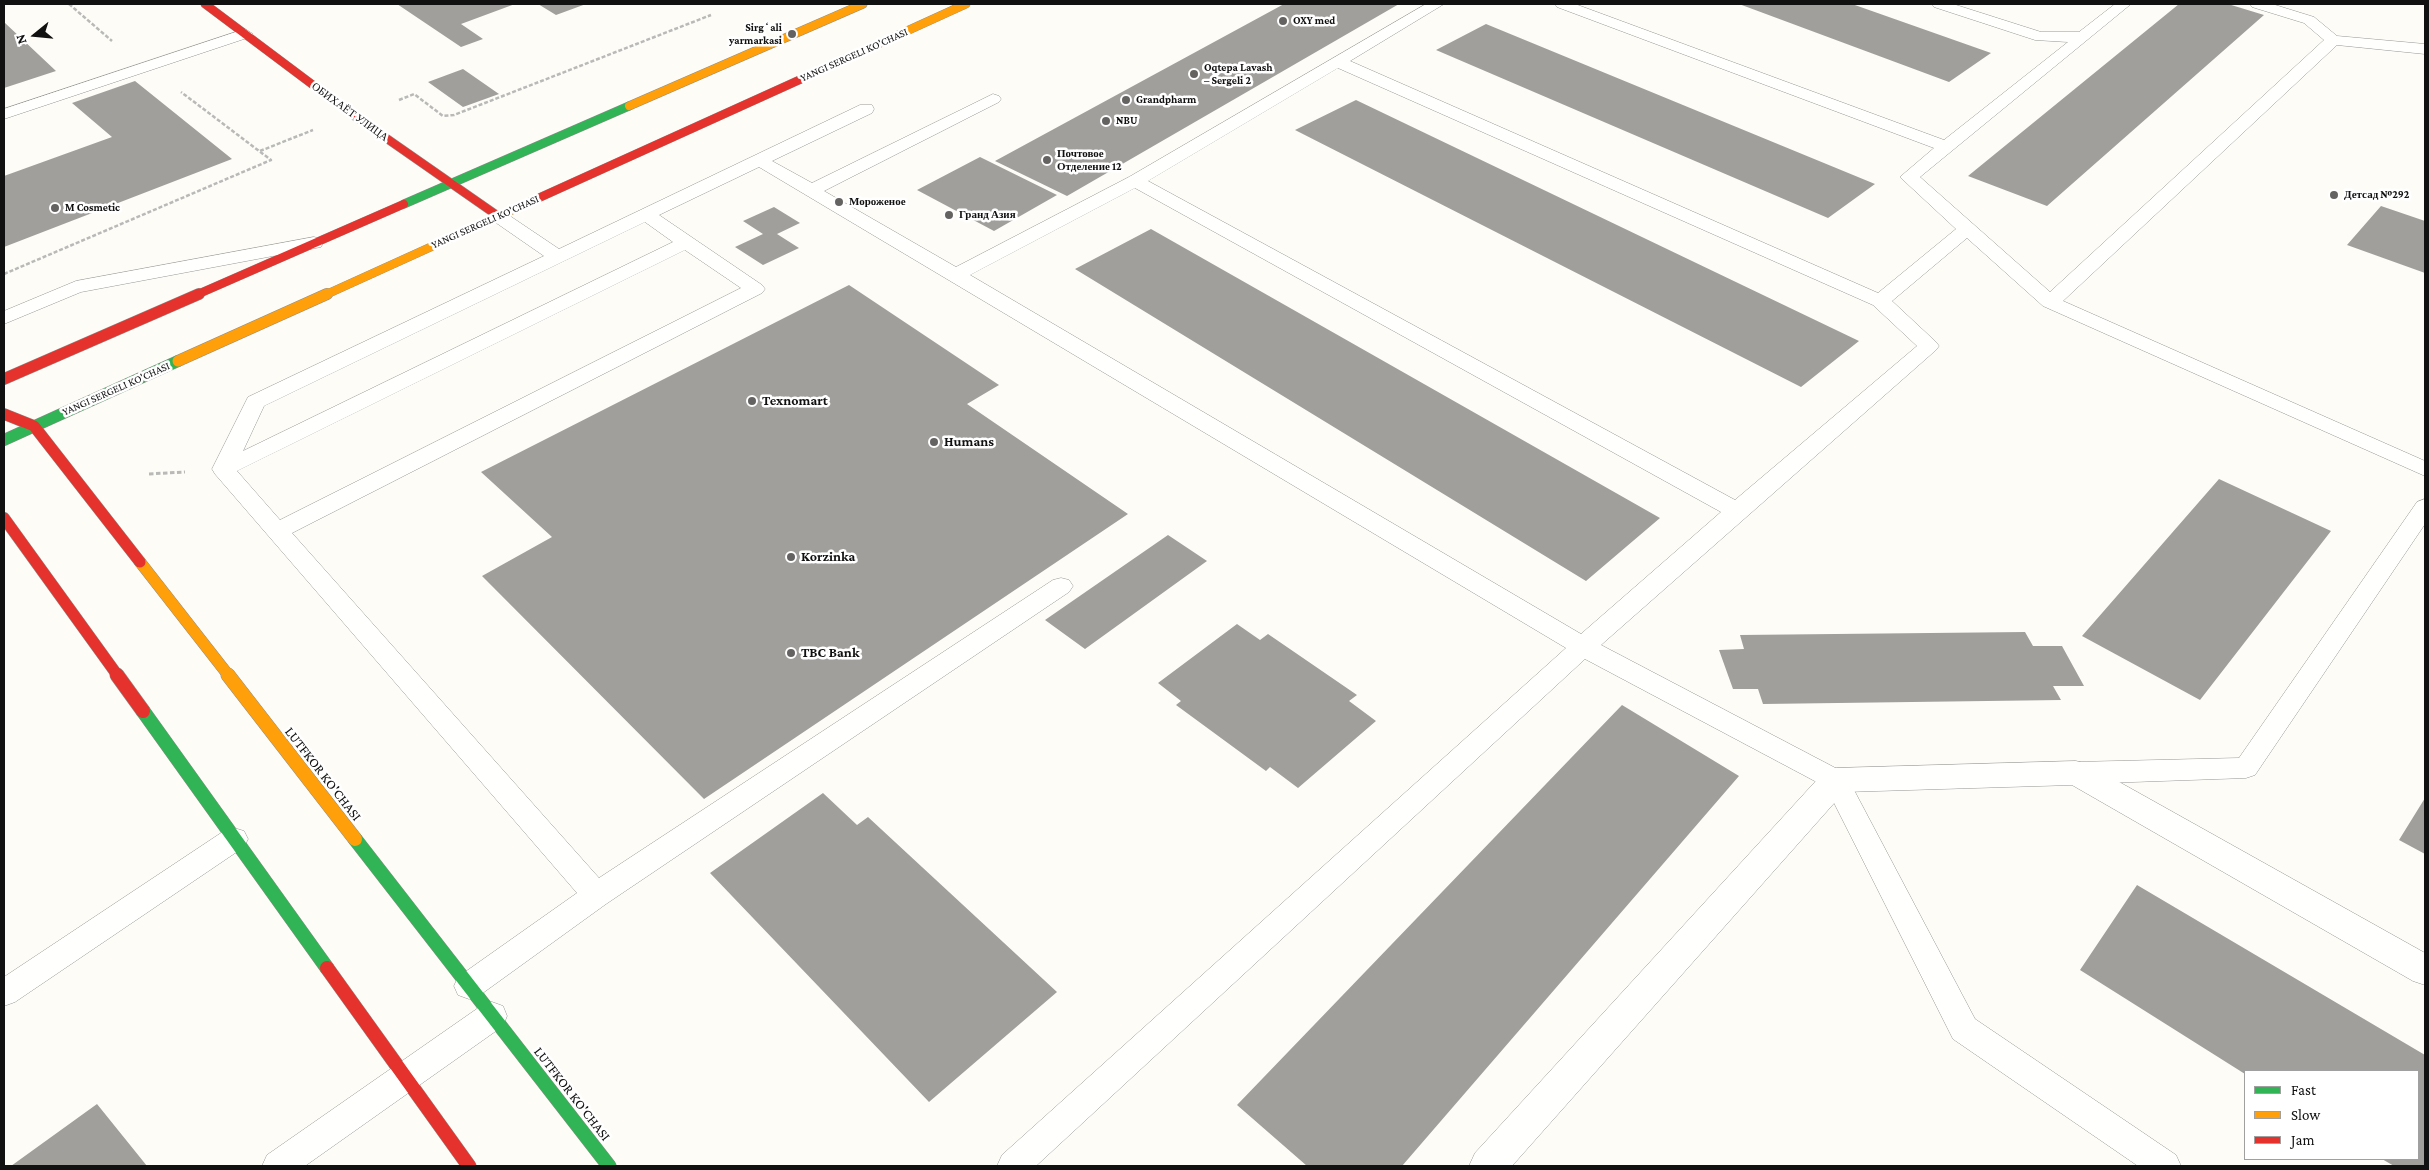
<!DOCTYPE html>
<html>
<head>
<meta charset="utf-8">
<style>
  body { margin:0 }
  #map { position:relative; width:2429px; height:1170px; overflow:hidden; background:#fdfcf7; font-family:"Crimson Pro",serif }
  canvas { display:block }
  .frame { position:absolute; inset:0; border:5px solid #111; pointer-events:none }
  .legend { position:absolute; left:2244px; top:1070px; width:175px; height:90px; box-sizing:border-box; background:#fff; border:1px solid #a0a0a0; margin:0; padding:6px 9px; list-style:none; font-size:15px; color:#111 }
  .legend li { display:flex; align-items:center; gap:10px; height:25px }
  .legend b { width:25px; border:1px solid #a0a0a0 }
  .north { position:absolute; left:10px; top:10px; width:50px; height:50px; -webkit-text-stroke:4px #fff; paint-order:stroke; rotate:253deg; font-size:14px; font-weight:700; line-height:20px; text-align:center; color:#111 }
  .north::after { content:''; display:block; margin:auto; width:18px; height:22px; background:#111; clip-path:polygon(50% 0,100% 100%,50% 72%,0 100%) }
</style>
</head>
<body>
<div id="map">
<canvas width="2429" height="1170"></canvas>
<div class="frame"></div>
<ul class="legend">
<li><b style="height:6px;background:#30b455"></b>Fast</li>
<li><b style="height:6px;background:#ff9f0a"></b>Slow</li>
<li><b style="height:6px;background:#e5322d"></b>Jam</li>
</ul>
<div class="north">N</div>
</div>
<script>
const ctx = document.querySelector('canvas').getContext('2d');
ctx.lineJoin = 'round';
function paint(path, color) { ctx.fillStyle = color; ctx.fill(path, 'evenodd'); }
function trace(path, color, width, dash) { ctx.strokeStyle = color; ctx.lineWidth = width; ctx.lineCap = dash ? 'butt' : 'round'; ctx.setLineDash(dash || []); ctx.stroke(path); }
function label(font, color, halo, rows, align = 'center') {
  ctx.font = font + ' "Crimson Pro",serif'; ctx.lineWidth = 5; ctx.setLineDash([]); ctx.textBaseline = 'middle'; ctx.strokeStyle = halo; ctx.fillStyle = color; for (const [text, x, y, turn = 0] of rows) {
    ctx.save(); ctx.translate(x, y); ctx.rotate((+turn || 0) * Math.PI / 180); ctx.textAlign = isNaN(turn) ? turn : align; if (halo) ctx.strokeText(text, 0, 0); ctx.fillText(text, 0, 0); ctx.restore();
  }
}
const building = new Path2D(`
  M 397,4 L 515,4 L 461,24 L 483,39 L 461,47 Z
  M 538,4 L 586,4 L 556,15 Z
  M 1284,4 L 1399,4 L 1067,196 L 995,161 Z
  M 1739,4 L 1852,4 L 1991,53 L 1949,82 Z
  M 2179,4 L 2228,4 L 2264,15 L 2047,206 L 1968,176 Z
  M 4,22 L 56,71 L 4,88 Z
  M 1486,24 L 1875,184 L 1828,218 L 1436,50 Z
  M 463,69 L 499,94 L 463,107 L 428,82 Z
  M 135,81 L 232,159 L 4,247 L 4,176 L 112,137 L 72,103 Z
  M 1356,100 L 1859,341 L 1801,387 L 1295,130 Z
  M 980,157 L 1057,195 L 994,231 L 917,190 Z
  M 2381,206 L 2425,221 L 2425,273 L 2347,245 Z
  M 774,207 L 800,223 L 777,234 L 799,248 L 763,265 L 735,247 L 763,234 L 743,221 Z
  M 1151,229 L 1660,518 L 1586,581 L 1075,269 Z
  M 849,285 L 999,385 L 967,404 L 1128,514 L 704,799 L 482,576 L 552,537 L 481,472 Z
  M 2219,479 L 2331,531 L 2200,700 L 2082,636 Z
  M 1168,535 L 1207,561 L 1085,649 L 1045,620 Z
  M 1237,624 L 1260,640 L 1268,634 L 1357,695 L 1349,701 L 1376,721 L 1298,788 L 1270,767 L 1266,771 L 1176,705 L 1181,701 L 1158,683 Z
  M 2025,632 L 2033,646 L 2062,646 L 2084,686 L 2053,686 L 2061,700 L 1763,704 L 1758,689 L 1733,689 L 1719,650 L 1744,649 L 1740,635 Z
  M 1622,705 L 1739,776 L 1402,1166 L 1307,1166 L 1237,1105 Z
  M 823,793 L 857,825 L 868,817 L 1057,992 L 929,1102 L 710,873 Z
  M 2425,798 L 2425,854 L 2399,840 Z
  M 2137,885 L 2425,1055 L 2425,1166 L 2394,1166 L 2382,1159 L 2418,1159 L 2418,1071 L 2245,1071 L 2245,1074 L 2080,970 Z
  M 97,1104 L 147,1166 L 11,1166 Z`);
const pathFar1 = new Path2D(`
  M 69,4 L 112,41
  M 399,100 L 414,94 L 443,116 L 454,115 L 711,15
  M 260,151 L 313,130
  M 4,274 L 271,160 L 181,92`);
const path = new Path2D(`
  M 149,474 L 185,472`);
const lane = new Path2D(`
  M 1426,4 L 1444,4 L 1350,61 L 1878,293 L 1956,229 L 1900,177 L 1934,148 L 1557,7 L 1555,4 L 1575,4 L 1944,140 L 2068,42 L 2035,40 L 1934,7 L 1932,4 L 1953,4 L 2041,32 L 2079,32 L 2115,4 L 2131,4 L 1920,177 L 2050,292 L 2324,40 L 2304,23 L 2252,7 L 2250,4 L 2272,4 L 2314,17 L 2337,36 L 2425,44 L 2425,54 L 2337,45 L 2063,301 L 2425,461 L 2425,476 L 2043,306 L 1967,238 L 1892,301 L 1936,342 L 1939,346 L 1936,350 L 1601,645 L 1845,773 L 1975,1019 L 2176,1155 L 2181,1166 L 2138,1166 L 1953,1039 L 1826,787 L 1585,659 L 1036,1166 L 997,1166 L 1002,1155 L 1566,648 L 759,167 L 659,215 L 762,285 L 765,289 L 762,293 L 292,533 L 599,878 L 1053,580 L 1061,578 L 1069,580 L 1073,586 L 1069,592 L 606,904 L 480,995 L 469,999 L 458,995 L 454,986 L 458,977 L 577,893 L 215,474 L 212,469 L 248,397 L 544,256 L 492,220 L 489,216 L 492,212 L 504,212 L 559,249 L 860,105 L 872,105 L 874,109 L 872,113 L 772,161 L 812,183 L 993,94 L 999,96 L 1001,99 L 999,102 L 824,191 L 956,267 L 1129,177 ZM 1338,68 L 1873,305 L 1917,346 L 1735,500 L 1148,181 ZM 1135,188 L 1721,512 L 1581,634 L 970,275 ZM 645,222 L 673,242 L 243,451 L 264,406 ZM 685,250 L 741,288 L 280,520 L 237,471 Z
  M 245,29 L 253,34 L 250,37 L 4,119 L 4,109 Z
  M 314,237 L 321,239 L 323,243 L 321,247 L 81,292 L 4,324 L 4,311 L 76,281 Z
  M 2425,499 L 2425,524 L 2255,775 L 2246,778 L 2076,784 L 2067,780 L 2063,773 L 2067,766 L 2076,762 L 2239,758 L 2417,502 Z
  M 234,828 L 244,831 L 248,839 L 244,847 L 15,1002 L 4,1006 L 4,977 L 224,831 Z
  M 492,1002 L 503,1006 L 507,1016 L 503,1026 L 305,1166 L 262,1166 L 267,1155 L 481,1006 Z`);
const street = new Path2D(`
  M 2076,761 L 2087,764 L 2425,953 L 2425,985 L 2413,981 L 2072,785 L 1844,792 L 1512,1166 L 1469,1166 L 1475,1153 L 1825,771 L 1836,768 Z`);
const fastFar2 = new Path2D(`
  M 404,204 L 629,106`);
const fastFar1 = new Path2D(`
  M 4,440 L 178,361`);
const fast = new Path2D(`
  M 143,711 L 327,968
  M 355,839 L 609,1166`);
const slowFar2 = new Path2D(`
  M 808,76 L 966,4
  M 629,106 L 863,4
  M 325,295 L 521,206`);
const slowFar1 = new Path2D(`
  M 178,361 L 327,294
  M 140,562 L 229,676`);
const slow = new Path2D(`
  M 228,675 L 355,839`);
const jamFar2 = new Path2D(`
  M 205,4 L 353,115 L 498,216
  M 521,206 L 808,76
  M 196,295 L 404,204`);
const jamFar1 = new Path2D(`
  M 4,379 L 199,294
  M 4,414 L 34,426 L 140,562
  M 4,518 L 118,676`);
const jam = new Path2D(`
  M 117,675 L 143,711
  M 327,968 L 469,1166`);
const markers = [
  [1283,21,5,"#646362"],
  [792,34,5,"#646362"],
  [1194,74,5,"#646362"],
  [1126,100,5,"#646362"],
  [1106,121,5,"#646362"],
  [1047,160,5,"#646362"],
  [2334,195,5,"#646362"],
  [839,202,5,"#646362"],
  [55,208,5,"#646362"],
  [949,215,5,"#646362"],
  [752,401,5,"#646362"],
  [934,442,5,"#646362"],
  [791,557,5,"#646362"],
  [791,653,5,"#646362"]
];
const farPoinames = [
  ["OXY med",1293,21],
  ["Sirgʻali",782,28,"right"],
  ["yarmarkasi",782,41,"right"],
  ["Oqtepa Lavash",1204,68],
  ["– Sergeli 2",1204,81],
  ["Grandpharm",1136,100],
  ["NBU",1116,121],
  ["Почтовое",1057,154],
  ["Отделение 12",1057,167],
  ["Детсад №292",2344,195],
  ["Мороженое",849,202],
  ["M Cosmetic",65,208],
  ["Гранд Азия",959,215]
];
const farStreetnames = [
  ["YANGI SERGELI KO'CHASI",854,55,-24],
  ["ОБИХАЁТ УЛИЦА",350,112,36],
  ["YANGI SERGELI KO'CHASI",485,222,-24],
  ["YANGI SERGELI KO'CHASI",116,389,-24]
];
const poiNames = [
  ["Texnomart",762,401],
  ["Humans",944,442],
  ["Korzinka",801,557],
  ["TBC Bank",801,653]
];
const streetNames = [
  ["LUTFKOR KO'CHASI",323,774,52],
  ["LUTFKOR KO'CHASI",572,1094,52]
];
paint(building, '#a19f9c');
trace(lane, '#979795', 1);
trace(street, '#979795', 1);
trace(fastFar2, '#8e8d8b', 9);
trace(fastFar1, '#8e8d8b', 12);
trace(fast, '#8e8d8b', 15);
trace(slowFar2, '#8e8d8b', 9);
trace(slowFar1, '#8e8d8b', 12);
trace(slow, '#8e8d8b', 15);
trace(jamFar2, '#8e8d8b', 9);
trace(jamFar1, '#8e8d8b', 12);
trace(jam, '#8e8d8b', 15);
trace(pathFar1, '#b9b9b8', 2.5, [4, 2]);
trace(path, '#b9b9b8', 3, [4.5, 2.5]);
paint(lane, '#fffffe');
paint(street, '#fffffe');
trace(fastFar2, '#30b455', 8);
trace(fastFar1, '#30b455', 11);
trace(fast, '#30b455', 14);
trace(slowFar2, '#ff9f0a', 8);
trace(slowFar1, '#ff9f0a', 11);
trace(slow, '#ff9f0a', 14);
trace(jamFar2, '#e5322d', 8);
trace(jamFar1, '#e5322d', 11);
trace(jam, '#e5322d', 14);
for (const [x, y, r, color] of markers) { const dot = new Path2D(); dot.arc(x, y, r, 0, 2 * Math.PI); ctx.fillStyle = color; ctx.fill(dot); trace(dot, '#fff', 2); }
label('bold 11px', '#111', '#fff', farPoinames, 'left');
label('11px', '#111', '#fff', farStreetnames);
label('bold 14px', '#111', '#fff', poiNames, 'left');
label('14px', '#111', '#fff', streetNames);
</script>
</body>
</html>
